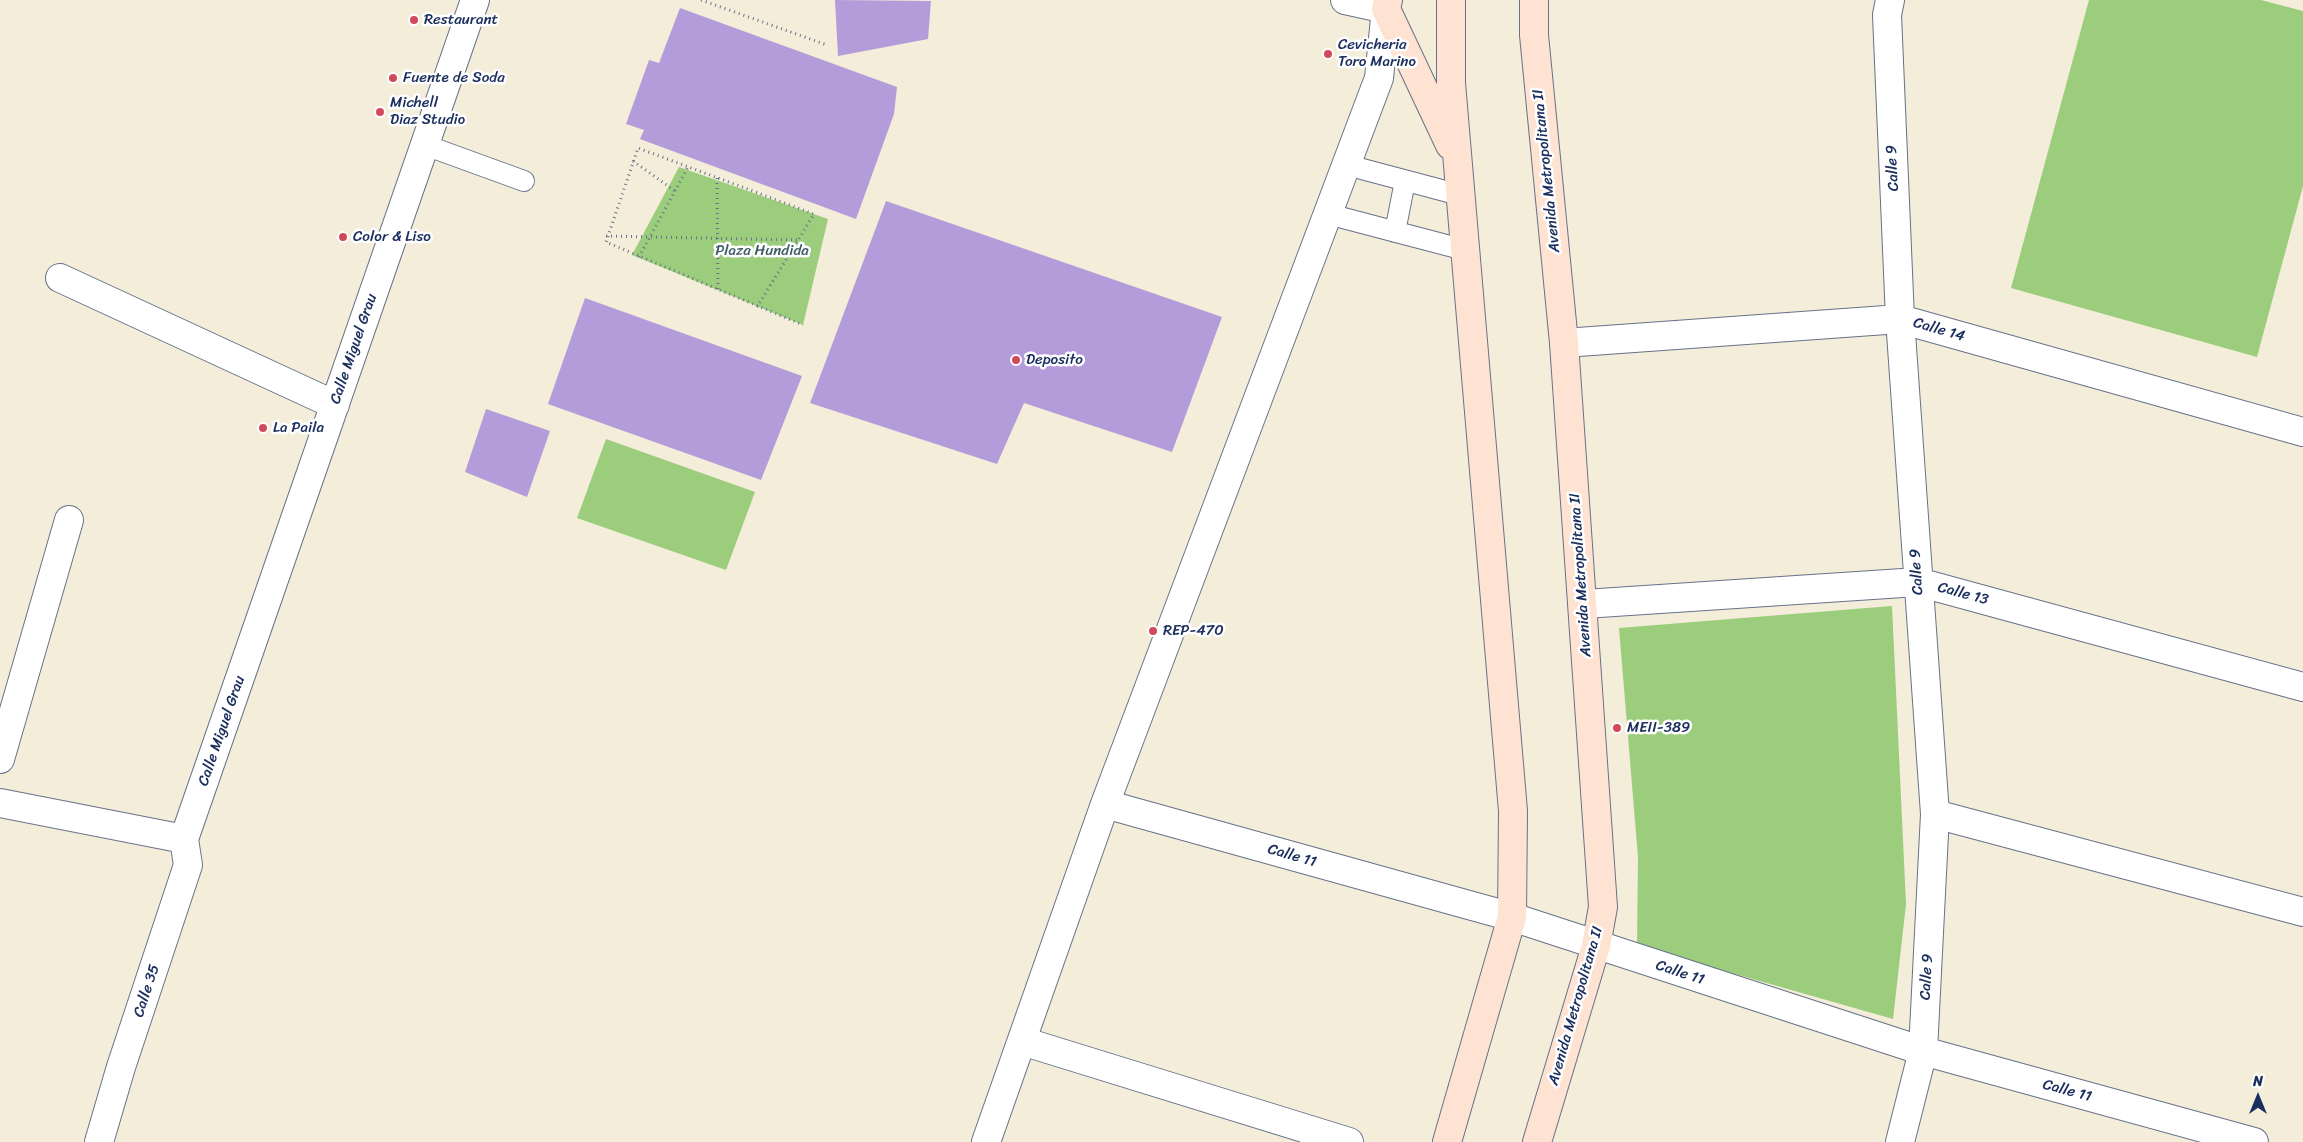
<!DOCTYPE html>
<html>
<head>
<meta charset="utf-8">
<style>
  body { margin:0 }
  #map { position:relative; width:2303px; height:1142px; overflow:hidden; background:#f3edd9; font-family:Sriracha,sans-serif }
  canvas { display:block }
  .north { position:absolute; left:2233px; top:1072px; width:50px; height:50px; -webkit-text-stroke:4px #fff; paint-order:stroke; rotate:0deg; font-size:14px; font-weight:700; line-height:20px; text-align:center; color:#1b2f5e }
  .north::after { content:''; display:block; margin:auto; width:18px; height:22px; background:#1b2f5e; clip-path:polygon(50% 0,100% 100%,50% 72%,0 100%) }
</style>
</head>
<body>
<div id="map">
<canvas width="2303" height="1142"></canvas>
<div class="north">N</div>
</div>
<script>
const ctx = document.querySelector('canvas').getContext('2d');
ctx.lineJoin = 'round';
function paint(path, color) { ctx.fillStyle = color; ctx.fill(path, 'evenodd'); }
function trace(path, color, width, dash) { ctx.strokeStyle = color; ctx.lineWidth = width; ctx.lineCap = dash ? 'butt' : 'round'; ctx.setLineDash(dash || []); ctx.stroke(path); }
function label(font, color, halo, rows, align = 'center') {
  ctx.font = font + ' Sriracha,sans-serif'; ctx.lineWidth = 5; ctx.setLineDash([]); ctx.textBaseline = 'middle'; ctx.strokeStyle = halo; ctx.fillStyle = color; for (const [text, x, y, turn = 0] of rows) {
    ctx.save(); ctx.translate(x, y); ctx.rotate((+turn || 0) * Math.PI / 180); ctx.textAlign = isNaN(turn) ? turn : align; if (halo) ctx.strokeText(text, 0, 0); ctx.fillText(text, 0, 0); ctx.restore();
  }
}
const green = new Path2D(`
  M 2089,0 L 2261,0 L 2303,11 L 2303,186 L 2257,357 L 2011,288 Z
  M 679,167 L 828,219 L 803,325 L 632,255 Z
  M 606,439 L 755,492 L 726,570 L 577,518 Z
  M 1892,606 L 1906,904 L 1893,1019 L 1637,946 L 1638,857 L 1619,628 Z`);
const building = new Path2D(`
  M 835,0 L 931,1 L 928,39 L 838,56 Z
  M 680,8 L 897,87 L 894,114 L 856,219 L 640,139 L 644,130 L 626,124 L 649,60 L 659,63 Z
  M 886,201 L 1222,317 L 1172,452 L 1024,403 L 997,464 L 810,403 Z
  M 585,298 L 802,376 L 761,480 L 548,404 Z
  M 486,409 L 550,431 L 527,497 L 465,472 Z`);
const path = new Path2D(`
  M 701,0 L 827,45
  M 633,161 L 675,191
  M 717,178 L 718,290
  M 606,236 L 797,240
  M 639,257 L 688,167
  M 757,307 L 814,214 L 638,148 L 606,242 L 803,325`);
const lane = new Path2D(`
  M 425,145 L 524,181
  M 1347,165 L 1460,195
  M 1328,214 L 1465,250
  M 1395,232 L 1405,181`);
const street = new Path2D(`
  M 1890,0 L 1887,15 L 1900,319 L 1935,814 L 1923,1051 L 1900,1142
  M 60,278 L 335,405
  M 1564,343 L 1900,319 L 2303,432
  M 1584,604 L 1918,582 L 2303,687
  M 0,759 L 69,520
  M 0,803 L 184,839
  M 1105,804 L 1512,917 L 1923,1051 L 2254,1142
  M 1935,814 L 2303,912
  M 1022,1041 L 1349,1142
  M 99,1142 L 121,1067 L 188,865 L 184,839 L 475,0
  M 986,1142 L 1105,804 L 1379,78 L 1386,9 L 1345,0`);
const secondary = new Path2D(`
  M 1388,0 L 1386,9 L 1450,145
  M 1534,0 L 1534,35 L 1564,343 L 1603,907 L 1596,946 L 1537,1142
  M 1447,1142 L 1512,917 L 1513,811 L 1451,83 L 1451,0`);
const markers = [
  [414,20,5,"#d1495b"],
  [1328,54,5,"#d1495b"],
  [393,78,5,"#d1495b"],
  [380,112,5,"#d1495b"],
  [343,237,5,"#d1495b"],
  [1016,360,5,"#d1495b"],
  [263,428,5,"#d1495b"],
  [1153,631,5,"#d1495b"],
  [1617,728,5,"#d1495b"]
];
const poiNames = [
  ["Restaurant",424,20],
  ["Cevicheria",1338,45],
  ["Toro Marino",1338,62],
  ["Fuente de Soda",403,78],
  ["Michell",390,103],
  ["Diaz Studio",390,120],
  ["Color & Liso",353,237],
  ["Deposito",1026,360],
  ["La Paila",273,428],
  ["REP-470",1163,631],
  ["MEII-389",1627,728]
];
const streetNames = [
  ["Calle 9",1893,168,-93],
  ["Avenida Metropolitana II",1547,171,-96],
  ["Calle 14",1939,330,16],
  ["Calle Miguel Grau",354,349,-71],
  ["Calle 9",1917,572,-94],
  ["Avenida Metropolitana II",1581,575,-94],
  ["Calle 13",1963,594,15],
  ["Calle Miguel Grau",222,731,-71],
  ["Calle 11",1292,856,16],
  ["Calle 11",1680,973,18],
  ["Calle 9",1927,977,-87],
  ["Calle 35",147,991,-72],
  ["Avenida Metropolitana II",1576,1006,-74],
  ["Calle 11",2067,1091,15]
];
const parkNames = [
  ["Plaza Hundida",762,251]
];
paint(green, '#9bcd7d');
paint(building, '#b49cdb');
trace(lane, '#677289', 22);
trace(street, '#677289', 30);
trace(secondary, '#677289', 30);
trace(path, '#677289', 3, [1, 4]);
trace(lane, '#fff', 20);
trace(street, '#fff', 28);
trace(secondary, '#fee3d2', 28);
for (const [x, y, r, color] of markers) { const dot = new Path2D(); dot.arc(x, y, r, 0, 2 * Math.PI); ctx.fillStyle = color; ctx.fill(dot); trace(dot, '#fff', 2); }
label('15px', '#1b2f5e', '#fff', poiNames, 'left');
label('15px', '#1b2f5e', '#fff', streetNames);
label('15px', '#415e67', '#fff', parkNames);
</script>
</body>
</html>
